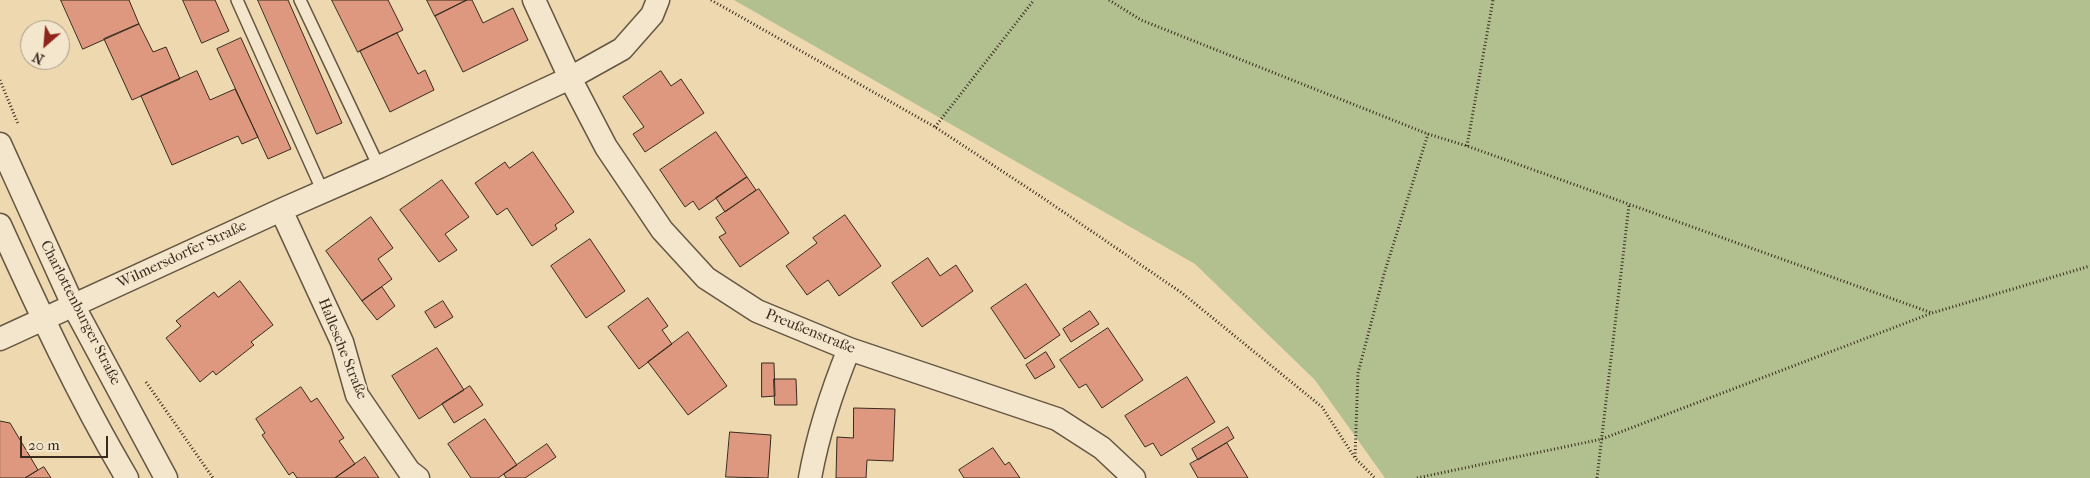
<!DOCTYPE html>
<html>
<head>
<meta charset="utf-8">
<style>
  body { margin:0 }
  #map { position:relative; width:2090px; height:478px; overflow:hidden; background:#edd8b0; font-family:"IM FELL French Canon",serif }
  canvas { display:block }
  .north { position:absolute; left:20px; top:20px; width:50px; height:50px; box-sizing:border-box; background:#f3e6cc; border:1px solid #a89b86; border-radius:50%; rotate:207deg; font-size:14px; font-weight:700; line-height:20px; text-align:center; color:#382b1e }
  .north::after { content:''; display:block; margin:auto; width:18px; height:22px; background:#8f2418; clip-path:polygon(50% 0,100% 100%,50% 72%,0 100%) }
  .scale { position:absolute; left:20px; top:436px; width:88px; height:22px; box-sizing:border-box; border:2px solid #382b1e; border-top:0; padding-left:6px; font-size:15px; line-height:18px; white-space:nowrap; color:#382b1e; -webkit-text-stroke:4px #f3e6cc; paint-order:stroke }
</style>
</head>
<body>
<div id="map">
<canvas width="2090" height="478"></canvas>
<div class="north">N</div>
<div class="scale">20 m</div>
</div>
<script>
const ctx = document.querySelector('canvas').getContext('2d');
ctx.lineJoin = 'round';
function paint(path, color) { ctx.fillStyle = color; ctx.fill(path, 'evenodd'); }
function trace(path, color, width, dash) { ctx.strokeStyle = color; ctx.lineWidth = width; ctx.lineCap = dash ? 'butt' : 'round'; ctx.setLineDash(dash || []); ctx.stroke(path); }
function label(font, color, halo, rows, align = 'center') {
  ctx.font = font + ' "IM FELL French Canon",serif'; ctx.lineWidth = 4.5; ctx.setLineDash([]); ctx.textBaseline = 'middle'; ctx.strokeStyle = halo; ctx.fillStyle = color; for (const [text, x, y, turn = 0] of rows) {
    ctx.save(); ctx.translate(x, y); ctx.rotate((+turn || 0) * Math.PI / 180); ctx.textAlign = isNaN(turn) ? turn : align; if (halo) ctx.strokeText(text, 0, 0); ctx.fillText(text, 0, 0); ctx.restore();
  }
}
const green = new Path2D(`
  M 734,0 L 2090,0 L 2090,478 L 1385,478 L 1315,380 L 1195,264 Z`);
const building = new Path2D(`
  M 61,0 L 129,0 L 139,24 L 83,49 Z
  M 183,0 L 215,0 L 229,31 L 202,43 Z
  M 258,0 L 288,0 L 342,123 L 317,134 Z
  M 332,0 L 388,0 L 403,30 L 358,52 Z
  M 427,0 L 467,0 L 435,16 Z
  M 467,0 L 472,0 L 483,23 L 513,8 L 528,40 L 463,72 L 435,16 Z
  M 139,24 L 153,52 L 166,47 L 180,79 L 132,100 L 104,39 Z
  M 397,33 L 418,74 L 425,70 L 434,90 L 390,112 L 360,51 Z
  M 241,38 L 291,149 L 268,159 L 217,49 Z
  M 197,71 L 210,100 L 235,89 L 258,137 L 242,144 L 238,136 L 172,165 L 141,96 Z
  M 661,71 L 671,86 L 681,79 L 704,113 L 645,152 L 633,134 L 644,127 L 623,97 Z
  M 716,132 L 747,177 L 699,210 L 693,201 L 685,207 L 660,170 Z
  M 533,152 L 574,212 L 555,225 L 557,229 L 532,246 L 507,208 L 497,215 L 475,183 L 505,162 L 509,168 Z
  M 747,177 L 756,190 L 725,212 L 716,198 Z
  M 442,180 L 469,217 L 445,234 L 457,250 L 439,262 L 400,210 Z
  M 759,189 L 789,233 L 740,267 L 719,237 L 726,233 L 716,218 Z
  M 845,215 L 881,266 L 839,296 L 828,280 L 807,295 L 786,266 L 817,243 L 813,238 Z
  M 371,217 L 393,248 L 378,259 L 392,279 L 362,301 L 326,251 Z
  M 590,239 L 625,291 L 586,318 L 551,266 Z
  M 928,258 L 940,276 L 956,265 L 973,291 L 922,327 L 892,283 Z
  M 240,281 L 273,325 L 251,342 L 254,345 L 216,375 L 213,371 L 200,382 L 166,338 L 181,326 L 176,321 L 214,292 L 218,297 Z
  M 1026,284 L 1060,335 L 1025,359 L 991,308 Z
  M 382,287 L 395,306 L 377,320 L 362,301 Z
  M 648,298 L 668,326 L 662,330 L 672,344 L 639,369 L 608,327 Z
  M 443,301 L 453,317 L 435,328 L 425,312 Z
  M 1090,311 L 1099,324 L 1071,342 L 1063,329 Z
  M 1108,328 L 1143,380 L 1102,408 L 1086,384 L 1079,388 L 1060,360 Z
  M 688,332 L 727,386 L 688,415 L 648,362 Z
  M 437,348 L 464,390 L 419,419 L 392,376 Z
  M 1046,352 L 1055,367 L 1035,379 L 1026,365 Z
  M 762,363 L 774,363 L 775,396 L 762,397 Z
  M 1187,377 L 1215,422 L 1161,456 L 1153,443 L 1145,447 L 1125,416 Z
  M 774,379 L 796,379 L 797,405 L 775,405 Z
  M 470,386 L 483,405 L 454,423 L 442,404 Z
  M 301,387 L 311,402 L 317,398 L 344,438 L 339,441 L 355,464 L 335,478 L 297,478 L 293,472 L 289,475 L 262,435 L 265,433 L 256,419 Z
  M 854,408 L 895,409 L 893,461 L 867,460 L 866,478 L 836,478 L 837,437 L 853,438 Z
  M 485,419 L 517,465 L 498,478 L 471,478 L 448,444 Z
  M 0,421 L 10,423 L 38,470 L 25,478 L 0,478 Z
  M 1228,427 L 1234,438 L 1198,460 L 1192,449 Z
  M 730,432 L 771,435 L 768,478 L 726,477 Z
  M 1227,443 L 1248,478 L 1198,478 L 1190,464 Z
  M 547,444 L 556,457 L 525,478 L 506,478 L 504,474 Z
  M 993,448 L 1005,465 L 1009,462 L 1020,478 L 964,478 L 959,470 Z
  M 365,457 L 379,478 L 335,478 Z
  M 44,467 L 51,478 L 25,478 L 38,470 Z`);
const path = new Path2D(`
  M 711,0 L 935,127 L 1043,198 L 1182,293 L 1322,407 L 1355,458 L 1375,478
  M 1109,0 L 1141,20 L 1428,134 L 1467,146 L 1932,313
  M 0,80 L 18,124
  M 935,127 L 1034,0
  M 1467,146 L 1493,0
  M 146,382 L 213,478
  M 1355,457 L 1358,373 L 1384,274 L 1428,134
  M 1417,478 L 1602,439 L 1932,313 L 2090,266
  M 1597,478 L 1629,205`);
const lane = new Path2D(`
  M 237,0 L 323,192
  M 300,0 L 379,167`);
const street = new Path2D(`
  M 534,0 L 570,78 L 606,147 L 662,230 L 706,278 L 757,311 L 849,349 L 1057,419 L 1102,448 L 1134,478
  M 0,144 L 73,305 L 166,478
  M 281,210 L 342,342 L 357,395 L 409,471 L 418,478
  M 0,225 C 39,311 79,397 127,478
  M 0,339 L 281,210 L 379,167 L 570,78 L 622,49 L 652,15 L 658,0
  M 810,478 C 818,433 832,391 849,349`);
const streetNames = [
  ["Wilmersdorfer Straße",182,255,-25],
  ["Charlottenburger Straße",80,313,63],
  ["Preußenstraße",810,332,22],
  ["Hallesche Straße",342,349,68]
];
paint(green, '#b2c090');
paint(building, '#de987f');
trace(building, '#382b1e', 1);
trace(lane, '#655642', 14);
trace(street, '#655642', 25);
trace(path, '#382b1e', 3, [1, 2.5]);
trace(lane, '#f3e6cc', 11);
trace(street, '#f3e6cc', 22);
label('15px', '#382b1e', '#f3e6cc', streetNames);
</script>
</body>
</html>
